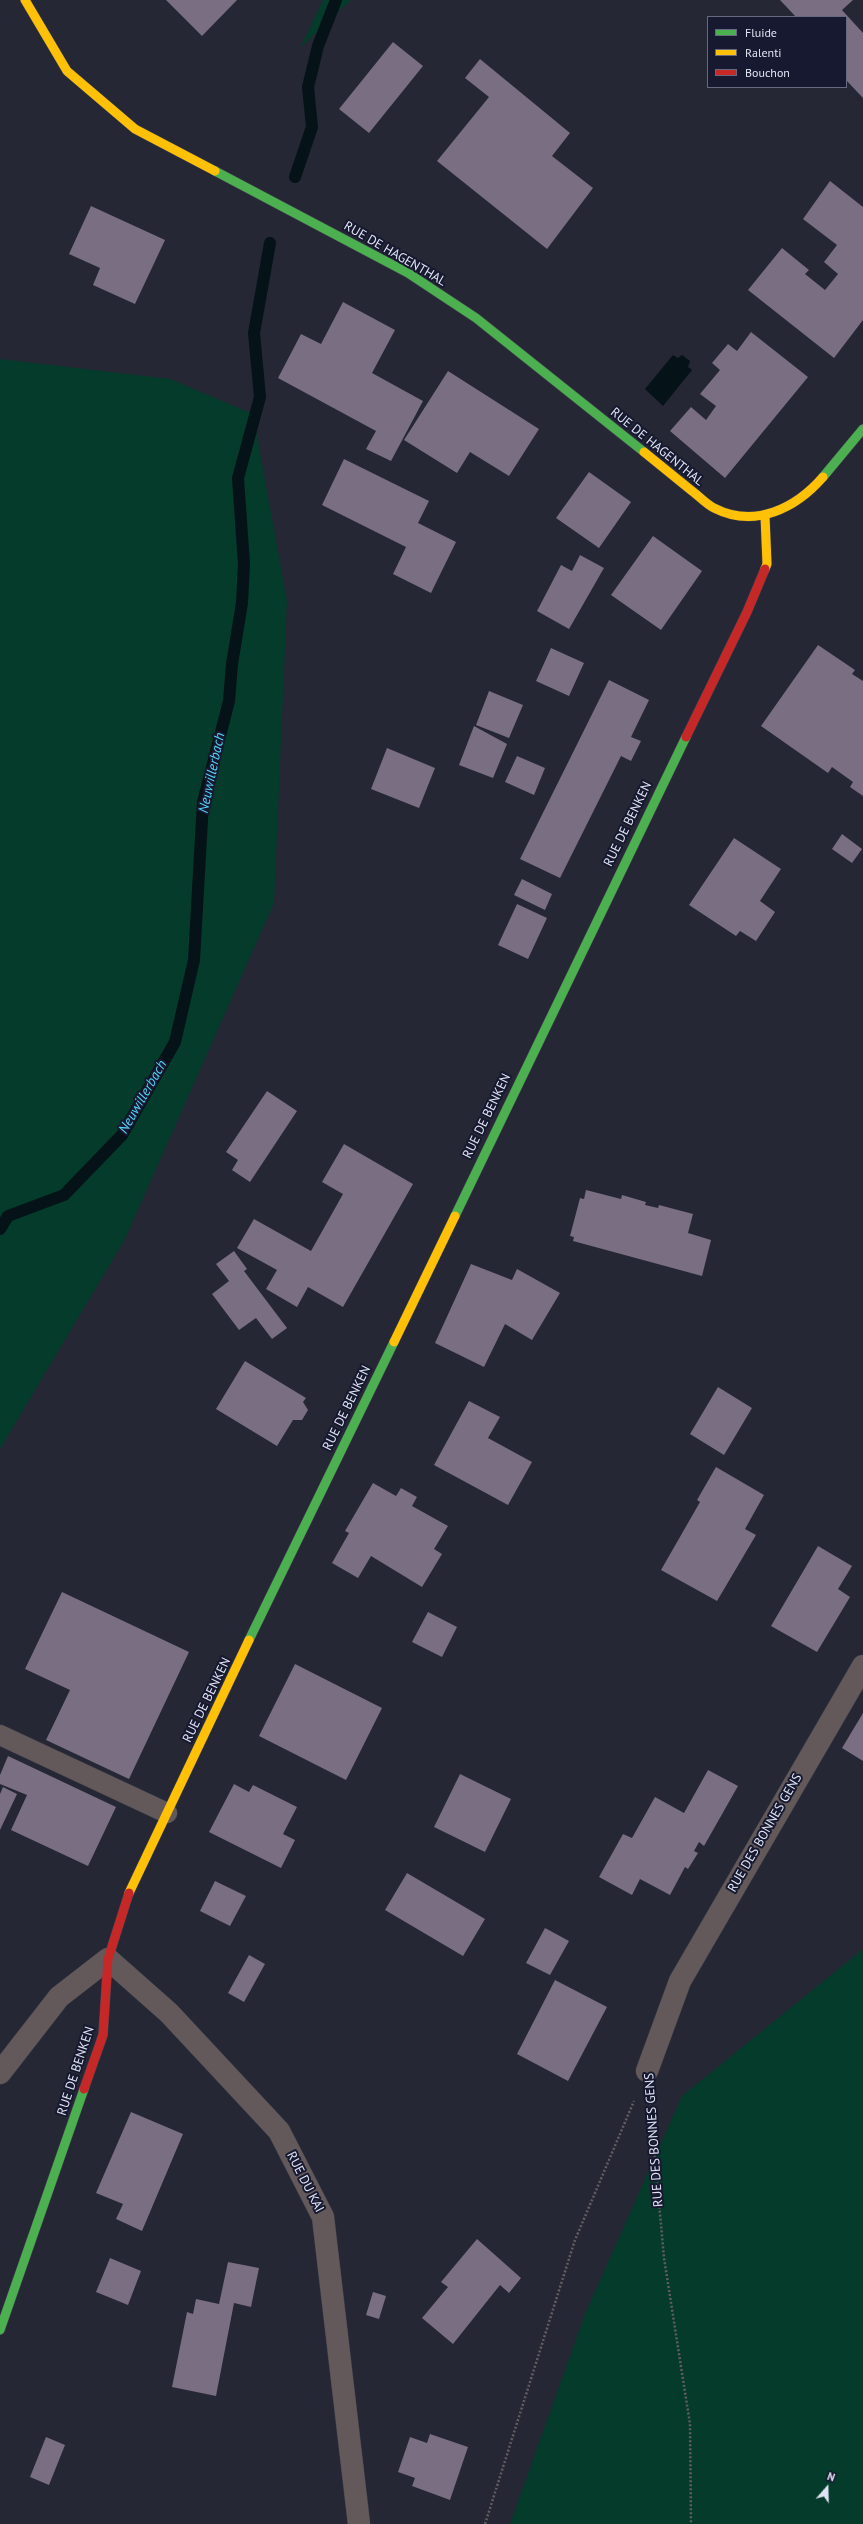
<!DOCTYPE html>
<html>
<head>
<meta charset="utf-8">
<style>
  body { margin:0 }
  #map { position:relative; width:863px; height:2524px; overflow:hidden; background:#252734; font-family:"PT Sans",sans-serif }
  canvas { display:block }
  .legend { position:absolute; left:707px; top:16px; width:140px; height:72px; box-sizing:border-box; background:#16192f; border:1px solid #676a7e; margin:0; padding:5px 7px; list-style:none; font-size:12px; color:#e0e4f4 }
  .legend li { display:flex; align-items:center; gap:8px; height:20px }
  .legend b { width:20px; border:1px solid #676a7e }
  .north { position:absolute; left:807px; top:2468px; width:40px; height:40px; -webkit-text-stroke:3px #16192f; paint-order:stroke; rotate:20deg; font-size:11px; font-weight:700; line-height:16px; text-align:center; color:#e0e4f4 }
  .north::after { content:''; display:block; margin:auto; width:14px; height:18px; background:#e0e4f4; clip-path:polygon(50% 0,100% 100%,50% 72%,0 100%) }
</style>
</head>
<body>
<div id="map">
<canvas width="863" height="2524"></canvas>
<ul class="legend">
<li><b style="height:5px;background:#4caf50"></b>Fluide</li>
<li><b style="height:5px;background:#ffc107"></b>Ralenti</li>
<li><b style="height:5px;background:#c62828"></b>Bouchon</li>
</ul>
<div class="north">N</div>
</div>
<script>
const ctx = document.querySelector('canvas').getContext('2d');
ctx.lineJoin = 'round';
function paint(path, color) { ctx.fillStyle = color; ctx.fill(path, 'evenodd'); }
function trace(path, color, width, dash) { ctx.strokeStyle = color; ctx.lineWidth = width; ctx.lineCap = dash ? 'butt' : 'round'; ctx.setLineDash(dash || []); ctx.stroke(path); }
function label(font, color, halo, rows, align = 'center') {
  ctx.font = font + ' "PT Sans",sans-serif'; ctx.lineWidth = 4; ctx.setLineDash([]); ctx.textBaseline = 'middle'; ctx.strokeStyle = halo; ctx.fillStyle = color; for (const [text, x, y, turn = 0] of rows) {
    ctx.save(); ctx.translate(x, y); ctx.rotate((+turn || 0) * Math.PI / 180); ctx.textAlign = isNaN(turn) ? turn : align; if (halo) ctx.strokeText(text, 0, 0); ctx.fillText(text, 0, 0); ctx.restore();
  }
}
const green = new Path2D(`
  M 323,0 L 351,0 L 300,48 Z
  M 0,359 L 170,379 L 253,414 L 287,601 L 274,903 L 125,1239 L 0,1449 Z
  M 863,1949 L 863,2524 L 510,2524 L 585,2314 L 682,2096 Z`);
const water = new Path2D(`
  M 673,355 L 678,358 L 682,355 L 690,361 L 688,367 L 692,370 L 663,406 L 645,389 Z`);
const stream = new Path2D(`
  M 295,177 L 312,127 L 308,87 L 318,46 L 336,0
  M 0,1229 L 8,1216 L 64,1195 L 122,1135 L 175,1042 L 194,960 L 203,802 L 229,701 L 232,664 L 242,603 L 244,564 L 238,478 L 260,397 L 254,333 L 270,243`);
const building = new Path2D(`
  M 166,0 L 237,0 L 202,36 Z
  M 780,0 L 853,0 L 842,10 L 863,33 L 863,98 L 846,80 L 846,17 L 796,17 Z
  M 393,42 L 423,66 L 369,133 L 339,109 Z
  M 480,59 L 570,133 L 552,156 L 593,188 L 547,249 L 437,161 L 489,97 L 465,78 Z
  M 830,181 L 863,207 L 863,320 L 834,358 L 748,290 L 782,248 L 809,270 L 805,274 L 825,290 L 838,274 L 824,262 L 837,245 L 803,219 Z
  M 91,206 L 165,240 L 135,304 L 93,285 L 100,268 L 69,254 Z
  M 343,302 L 395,330 L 372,373 L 423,401 L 391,461 L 366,449 L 376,431 L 278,378 L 301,334 L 321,344 Z
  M 751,332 L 808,377 L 725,478 L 670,431 L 691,407 L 706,420 L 716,406 L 700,394 L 720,370 L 712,363 L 728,344 L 737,351 Z
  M 448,371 L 539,429 L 509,476 L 470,452 L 457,473 L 404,440 Z
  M 344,459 L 429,501 L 418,523 L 456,542 L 431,593 L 393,574 L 406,547 L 322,505 Z
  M 589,472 L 631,502 L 599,548 L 556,518 Z
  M 653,536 L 702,571 L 661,630 L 611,595 Z
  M 580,555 L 604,568 L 569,629 L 537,611 L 561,565 L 572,571 Z
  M 818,645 L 855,670 L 852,674 L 863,681 L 863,796 L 850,787 L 853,782 L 832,767 L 828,773 L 761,726 Z
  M 551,648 L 584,663 L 569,696 L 536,681 Z
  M 609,680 L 649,700 L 631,737 L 641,741 L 631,761 L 621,756 L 560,878 L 520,859 Z
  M 489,691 L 523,705 L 509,738 L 476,725 Z
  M 474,726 L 507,744 L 493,778 L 459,765 Z
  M 387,748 L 435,768 L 419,808 L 371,789 Z
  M 517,756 L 545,768 L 534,795 L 505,782 Z
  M 842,834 L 862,849 L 852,863 L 832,849 Z
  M 734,838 L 781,869 L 760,901 L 775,912 L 756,941 L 740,931 L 736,936 L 689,905 Z
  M 522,879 L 552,894 L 545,910 L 514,895 Z
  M 517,904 L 547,918 L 528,959 L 498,945 Z
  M 267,1091 L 297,1111 L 250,1182 L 232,1170 L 238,1160 L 226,1152 Z
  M 344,1144 L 413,1184 L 343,1307 L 308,1287 L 297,1307 L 266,1289 L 277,1270 L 237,1248 L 254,1219 L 311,1251 L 343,1194 L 322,1182 Z
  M 586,1190 L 621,1199 L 622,1195 L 646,1202 L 645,1205 L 658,1208 L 659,1205 L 693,1214 L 688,1233 L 711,1240 L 702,1276 L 573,1241 L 574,1237 L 570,1236 L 580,1198 L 584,1199 Z
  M 234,1251 L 247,1269 L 244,1271 L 287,1328 L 272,1339 L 256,1318 L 239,1330 L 212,1294 L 229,1281 L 216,1264 Z
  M 471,1264 L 512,1280 L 517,1269 L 560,1293 L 532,1340 L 505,1324 L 484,1367 L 435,1343 Z
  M 245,1361 L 306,1398 L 303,1402 L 308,1410 L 302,1420 L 293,1420 L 277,1446 L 216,1409 Z
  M 718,1387 L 752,1408 L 724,1455 L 690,1434 Z
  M 469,1401 L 500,1417 L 488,1438 L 532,1462 L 508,1505 L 434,1465 Z
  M 716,1467 L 764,1495 L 745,1529 L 756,1535 L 717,1601 L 661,1570 L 700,1502 L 697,1500 Z
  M 373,1483 L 396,1496 L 401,1488 L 417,1497 L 412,1506 L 448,1526 L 434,1549 L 442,1554 L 422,1587 L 371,1556 L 358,1578 L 332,1563 L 349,1533 L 345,1531 Z
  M 818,1546 L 852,1566 L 838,1589 L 850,1597 L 817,1652 L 771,1626 Z
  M 62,1592 L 189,1652 L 129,1779 L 46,1740 L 70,1690 L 25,1669 Z
  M 428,1612 L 457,1627 L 442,1657 L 412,1642 Z
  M 295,1664 L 382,1708 L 346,1780 L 259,1736 Z
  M 863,1713 L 863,1761 L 842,1748 Z
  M 8,1756 L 116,1807 L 88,1866 L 11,1830 L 27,1795 L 0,1784 L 0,1775 Z
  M 708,1770 L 738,1786 L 704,1846 L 699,1842 L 694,1851 L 698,1853 L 688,1869 L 685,1867 L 670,1895 L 640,1879 L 632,1895 L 599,1877 L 623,1834 L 632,1838 L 655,1797 L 684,1813 Z
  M 460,1774 L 511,1799 L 485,1852 L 434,1827 Z
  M 234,1784 L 249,1792 L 253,1785 L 297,1807 L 283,1834 L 295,1840 L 281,1868 L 209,1832 Z
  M 3,1787 L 17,1794 L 0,1830 L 0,1794 Z
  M 407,1873 L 485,1919 L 463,1956 L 385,1910 Z
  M 215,1881 L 246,1896 L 230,1926 L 200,1911 Z
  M 545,1928 L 569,1941 L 550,1975 L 526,1963 Z
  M 249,1955 L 265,1964 L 244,2002 L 228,1993 Z
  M 555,1980 L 607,2007 L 568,2081 L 517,2054 Z
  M 131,2112 L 183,2134 L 142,2231 L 116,2219 L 123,2204 L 96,2193 Z
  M 477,2239 L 521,2278 L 509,2293 L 500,2285 L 453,2344 L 422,2318 L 448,2287 L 441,2282 Z
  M 110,2258 L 141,2271 L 128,2305 L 96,2292 Z
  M 228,2262 L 259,2268 L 251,2307 L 234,2303 L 216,2396 L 172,2387 L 187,2312 L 193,2314 L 196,2299 L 219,2304 Z
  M 373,2292 L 386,2296 L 379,2319 L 366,2315 Z
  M 430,2434 L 468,2447 L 450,2500 L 412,2486 L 415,2478 L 398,2472 L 410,2437 L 427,2443 Z
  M 46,2437 L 65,2445 L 49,2485 L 30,2477 Z`);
const path = new Path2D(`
  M 650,2103 L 664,2258 L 690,2424 L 691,2524
  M 485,2524 L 575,2240 L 634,2101`);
const lane = new Path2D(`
  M 0,1735 L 167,1813`);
const street = new Path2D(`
  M 647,2071 L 680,1981 L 863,1666
  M 0,2073 L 59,1997 L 108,1959 L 169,2013 L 279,2131 L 323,2217 L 359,2524`);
const fast = new Path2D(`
  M 215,171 L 408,273 L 476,318 L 644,452
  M 823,477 L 863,429
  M 455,1216 L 686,737
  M 249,1640 L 394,1342
  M 0,2330 L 84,2089`);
const slow = new Path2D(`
  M 25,0 L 67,71 L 135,129 L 215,171
  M 644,452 C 660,465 676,478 692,491 C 699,496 706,504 714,508 C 755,529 796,508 823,477
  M 765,569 L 767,564 L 765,516
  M 394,1342 L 455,1216
  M 129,1893 L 249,1640`);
const jam = new Path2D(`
  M 686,737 L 747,612 L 765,569
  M 84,2089 L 103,2035 L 108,1959 L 129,1893`);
const streetNames = [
  ["RUE DE HAGENTHAL",395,254,30],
  ["RUE DE HAGENTHAL",657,447,39],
  ["RUE DE BENKEN",628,824,-64],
  ["RUE DE BENKEN",487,1116,-64],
  ["RUE DE BENKEN",347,1408,-64],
  ["RUE DE BENKEN",207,1700,-64],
  ["RUE DES BONNES GENS",765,1833,-60],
  ["RUE DE BENKEN",76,2071,-72],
  ["RUE DES BONNES GENS",654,2140,-94],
  ["RUE DU KAI",305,2182,63]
];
const waterNames = [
  ["Neuwillerbach",212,773,-78],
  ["Neuwillerbach",143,1097,-60]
];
paint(green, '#053b2b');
paint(water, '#051218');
trace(stream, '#051218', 12);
paint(building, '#796e82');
trace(lane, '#41424d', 21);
trace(street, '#41424d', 23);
trace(fast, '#41424d', 10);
trace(slow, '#41424d', 10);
trace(jam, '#41424d', 10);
trace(path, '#645d60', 2.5, [2, 2]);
trace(lane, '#64595a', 20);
trace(street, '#64595a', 22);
trace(fast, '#4caf50', 9);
trace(slow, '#ffc107', 9);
trace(jam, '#c62828', 9);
label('13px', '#e0e4f4', '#16192f', streetNames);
label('italic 14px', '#53d5f9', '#16192f', waterNames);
</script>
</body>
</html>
